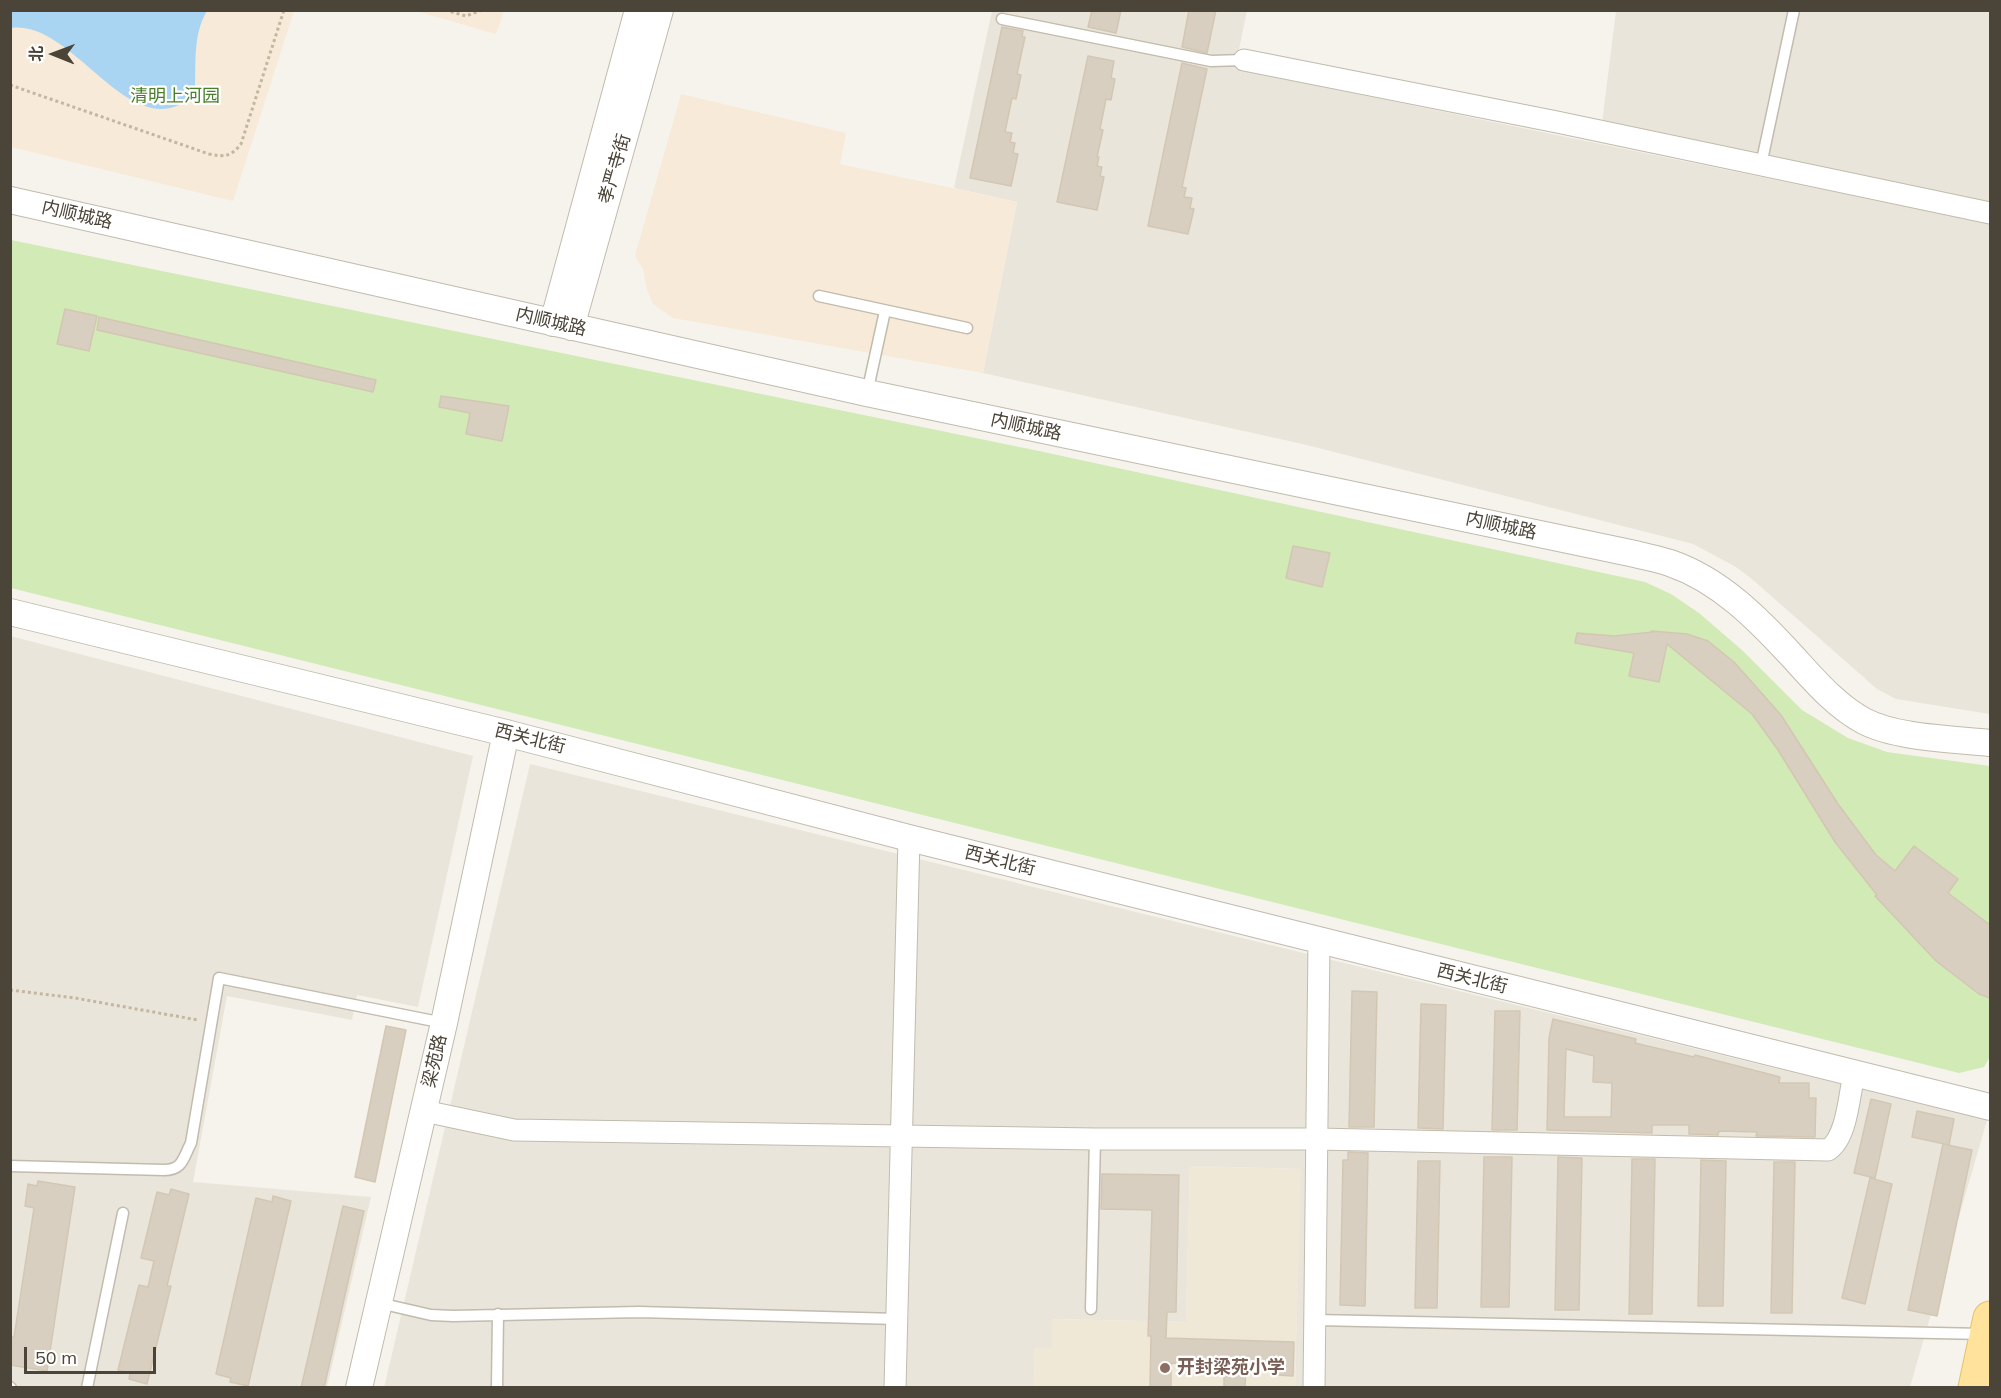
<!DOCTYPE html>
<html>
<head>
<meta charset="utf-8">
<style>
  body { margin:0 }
  #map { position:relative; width:2001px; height:1398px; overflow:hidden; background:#f6f3ec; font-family:Mulish,"Noto Sans SC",sans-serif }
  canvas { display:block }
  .frame { position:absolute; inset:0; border:12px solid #4b4439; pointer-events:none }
  .north { position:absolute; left:24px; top:24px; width:60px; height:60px; -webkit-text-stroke:4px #fff; paint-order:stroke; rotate:271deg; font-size:16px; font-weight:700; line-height:24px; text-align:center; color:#4b4439 }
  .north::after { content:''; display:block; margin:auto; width:21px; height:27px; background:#4b4439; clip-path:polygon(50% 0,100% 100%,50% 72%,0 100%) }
  .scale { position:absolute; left:24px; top:1347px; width:132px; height:27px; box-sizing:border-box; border:3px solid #4b4439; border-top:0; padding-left:8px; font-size:18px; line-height:21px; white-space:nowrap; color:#4b4439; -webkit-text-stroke:4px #fff; paint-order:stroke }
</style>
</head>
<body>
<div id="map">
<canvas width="2001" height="1398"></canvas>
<div class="frame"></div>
<div class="north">北</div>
<div class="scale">50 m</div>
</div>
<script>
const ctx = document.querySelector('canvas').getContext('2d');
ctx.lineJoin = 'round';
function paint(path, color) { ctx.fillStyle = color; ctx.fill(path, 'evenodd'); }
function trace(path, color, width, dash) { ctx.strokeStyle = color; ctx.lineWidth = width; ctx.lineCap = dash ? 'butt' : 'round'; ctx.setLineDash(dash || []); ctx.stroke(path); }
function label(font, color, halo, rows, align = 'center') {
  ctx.font = font + ' Mulish,"Noto Sans SC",sans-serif'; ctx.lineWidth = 4.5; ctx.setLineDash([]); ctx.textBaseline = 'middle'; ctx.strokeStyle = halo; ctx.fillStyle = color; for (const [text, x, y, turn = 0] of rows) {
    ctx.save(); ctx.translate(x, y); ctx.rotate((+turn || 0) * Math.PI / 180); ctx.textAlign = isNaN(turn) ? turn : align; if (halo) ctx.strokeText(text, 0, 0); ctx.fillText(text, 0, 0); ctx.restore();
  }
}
const residential = new Path2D(`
  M 1247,10 L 1235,69 L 1990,224 L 1990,714 L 1896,699 L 1877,689 L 1753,580 L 1736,567 L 1693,544 L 1307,445 L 983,373 L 1017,202 L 954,188 L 992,11 Z
  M 1616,11 L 1990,11 L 1990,204 L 1602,123 Z
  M 10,636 L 473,756 L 418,1007 L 357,995 L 352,1020 L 227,996 L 193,1182 L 371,1197 L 327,1387 L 11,1387 Z
  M 530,764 L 1987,1120 L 1910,1387 L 1295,1387 L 1300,1169 L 1190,1166 L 1186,1322 L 1052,1319 L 1052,1348 L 1035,1348 L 1034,1387 L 384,1388 Z`);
const commercial = new Path2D(`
  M 11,11 L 294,11 L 233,201 L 11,147 Z
  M 416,11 L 504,11 L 496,34 Z
  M 681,94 L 846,133 L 840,164 L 1017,202 L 983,373 L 673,318 L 653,304 L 647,289 L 643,269 L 635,256 Z`);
const education = new Path2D(`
  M 1190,1166 L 1301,1169 L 1295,1387 L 1034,1388 L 1035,1348 L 1052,1348 L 1052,1319 L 1186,1322 Z`);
const green = new Path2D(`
  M 11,240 L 1039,451 L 1645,582 L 1671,594 L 1699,613 L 1743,651 L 1802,710 L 1848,738 L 1887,752 L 1990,766 L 1990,1057 L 1984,1067 L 1959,1073 L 11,588 Z`);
const water = new Path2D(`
  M 10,11 L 207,11 C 193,34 196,62 195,88 C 190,93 185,102 179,105 C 122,131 70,20 11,28 Z`);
const building = new Path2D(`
  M 1092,10 L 1121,10 L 1116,33 L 1088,27 Z
  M 1189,10 L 1216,10 L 1207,53 L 1182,47 Z
  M 1002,27 L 1023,31 L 1022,37 L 1025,37 L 1017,74 L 1021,75 L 1016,99 L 1012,98 L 1005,132 L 1012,133 L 1010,142 L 1015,143 L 1013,153 L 1018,154 L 1011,186 L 970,178 Z
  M 1088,56 L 1114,61 L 1111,78 L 1115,79 L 1111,100 L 1106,99 L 1100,129 L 1103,130 L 1097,157 L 1099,157 L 1097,166 L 1102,167 L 1100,176 L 1104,177 L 1097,210 L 1057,202 Z
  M 1182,63 L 1207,69 L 1182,187 L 1186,188 L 1184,197 L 1192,198 L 1190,208 L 1194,209 L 1188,234 L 1148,226 Z
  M 65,309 L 97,316 L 89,351 L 57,344 Z
  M 99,317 L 376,380 L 373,392 L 97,330 Z
  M 441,396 L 509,406 L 502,441 L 466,434 L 470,413 L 439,407 Z
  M 1293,546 L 1330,553 L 1322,587 L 1286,578 Z
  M 1651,631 L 1687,634 L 1708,641 L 1734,662 L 1781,715 L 1838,804 L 1876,855 L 1895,871 L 1914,846 L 1958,879 L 1948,893 L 1990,925 L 1990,998 L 1979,994 L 1936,961 L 1875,896 L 1877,895 L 1835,842 L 1778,750 L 1752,714 L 1667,644 L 1659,682 L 1629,676 L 1634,653 L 1575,643 L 1577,633 L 1615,636 L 1653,632 Z
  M 1352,991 L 1377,992 L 1374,1127 L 1349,1127 Z
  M 1421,1004 L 1446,1005 L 1443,1129 L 1418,1128 Z
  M 1495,1011 L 1520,1011 L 1517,1130 L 1492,1130 Z
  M 1553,1019 L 1636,1039 L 1635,1043 L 1694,1057 L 1695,1055 L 1780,1077 L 1779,1083 L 1809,1083 L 1809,1098 L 1816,1098 L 1815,1137 L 1756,1136 L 1757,1132 L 1719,1131 L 1718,1135 L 1689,1134 L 1689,1125 L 1652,1125 L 1652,1133 L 1547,1130 L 1549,1038 ZM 1566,1049 L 1594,1056 L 1593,1082 L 1612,1083 L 1611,1117 L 1564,1117 Z
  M 386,1026 L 406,1030 L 375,1182 L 355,1177 Z
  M 1871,1099 L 1891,1104 L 1875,1178 L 1854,1173 Z
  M 1917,1111 L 1954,1119 L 1949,1145 L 1912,1137 Z
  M 1943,1144 L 1972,1150 L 1937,1316 L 1908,1310 Z
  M 1348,1152 L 1368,1153 L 1365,1306 L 1340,1305 L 1343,1160 L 1348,1160 Z
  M 1484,1157 L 1512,1157 L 1509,1307 L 1481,1307 Z
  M 1558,1157 L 1582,1158 L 1579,1310 L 1555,1310 Z
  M 1632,1159 L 1655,1159 L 1652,1314 L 1629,1314 Z
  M 1701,1160 L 1726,1161 L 1723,1306 L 1698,1306 Z
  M 1418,1161 L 1440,1161 L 1437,1308 L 1415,1308 Z
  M 1774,1162 L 1795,1162 L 1792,1313 L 1771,1313 Z
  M 1102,1174 L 1179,1175 L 1176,1312 L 1167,1312 L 1166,1338 L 1294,1342 L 1293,1376 L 1278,1375 L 1278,1366 L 1246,1365 L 1245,1388 L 1224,1388 L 1224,1364 L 1171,1363 L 1171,1388 L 1150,1388 L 1151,1336 L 1148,1336 L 1152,1210 L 1101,1209 Z
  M 1870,1178 L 1892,1184 L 1865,1304 L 1842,1298 Z
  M 38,1181 L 75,1187 L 47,1371 L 10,1365 L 10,1337 L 14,1337 L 34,1208 L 25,1206 L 28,1184 L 37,1186 Z
  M 171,1189 L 189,1194 L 167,1286 L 171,1286 L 147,1384 L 129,1379 L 130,1373 L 118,1370 L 139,1285 L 148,1287 L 154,1261 L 141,1258 L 157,1192 L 169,1195 Z
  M 273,1196 L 291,1201 L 248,1386 L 230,1382 L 231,1378 L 216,1374 L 256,1198 L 272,1202 Z
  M 343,1206 L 364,1211 L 324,1388 L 301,1388 Z`);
const path = new Path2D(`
  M 445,10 L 466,16 L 482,10
  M 10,85 L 209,154 C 224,157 231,157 241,144 L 284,10
  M 10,990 L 75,998 L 198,1020`);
const service = new Path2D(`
  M 1002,19 L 1211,61 L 1244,60
  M 1761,165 L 1794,10
  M 819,296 L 967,328
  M 867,393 L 885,311
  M 10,1166 L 164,1170 C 183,1170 183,1158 191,1143 L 219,978 L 444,1023
  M 379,1303 L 431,1315 L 453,1316 L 639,1312 L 897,1319
  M 1091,1309 L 1095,1139
  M 1315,1320 L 1984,1334
  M 10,1387 L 11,1388
  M 87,1388 L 123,1213
  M 497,1388 L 498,1314`);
const minor = new Path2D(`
  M 1244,60 L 1557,122 L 1990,213
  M 424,1111 L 514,1130 L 1095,1139 L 1317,1139 L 1828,1150 C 1847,1138 1849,1096 1854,1074
  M 895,1388 L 909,838
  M 1314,1388 L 1319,941`);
const tertiary = new Path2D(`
  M 10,200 L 867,393 L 1635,554 C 1646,557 1659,559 1670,563 C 1720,580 1758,619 1793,657 C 1814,680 1836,706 1864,721 C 1896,738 1954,739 1990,743
  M 553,323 L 638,10
  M 571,327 L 660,10
  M 10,612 L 506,733 L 909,838 L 1990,1107
  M 359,1388 L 444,1023 L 506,733`);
const primary = new Path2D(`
  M 1975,1388 L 1990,1318`);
const markers = [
  [1165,1368,6,"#8d6e63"]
];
const parkNames = [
  ["清明上河园",175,97]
];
const streetNames = [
  ["孝严寺街",615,169,-74],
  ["内顺城路",77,215,13],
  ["内顺城路",551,322,13],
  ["内顺城路",1026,427,12],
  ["内顺城路",1501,526,12],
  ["西关北街",530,739,14],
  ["西关北街",1000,861,14],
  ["西关北街",1472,979,14],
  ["梁苑路",435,1061,-77]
];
const educationNames = [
  ["开封梁苑小学",1177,1368]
];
paint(residential, '#eae5da');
paint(commercial, '#f7ead8');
paint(education, '#efe8d6');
paint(green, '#d2eab5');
paint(water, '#a9d4f2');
paint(building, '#d8cfc1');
trace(building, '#d3c7b4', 1.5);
trace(service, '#c2bbae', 13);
trace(minor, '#c2bbae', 23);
trace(tertiary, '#c2bbae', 28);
trace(primary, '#e6c16a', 35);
trace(path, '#c4b79f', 3, [3, 3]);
trace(service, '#fff', 10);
trace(minor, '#fff', 21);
trace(tertiary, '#fff', 26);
trace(primary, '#ffe39c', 33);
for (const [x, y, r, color] of markers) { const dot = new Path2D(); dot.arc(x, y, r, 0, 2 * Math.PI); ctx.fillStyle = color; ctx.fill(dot); trace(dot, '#fff', 2); }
label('18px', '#4a7f2a', '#fff', parkNames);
label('18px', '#4b4439', '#fff', streetNames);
label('bold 18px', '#785e54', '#fff', educationNames, 'left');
</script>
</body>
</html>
